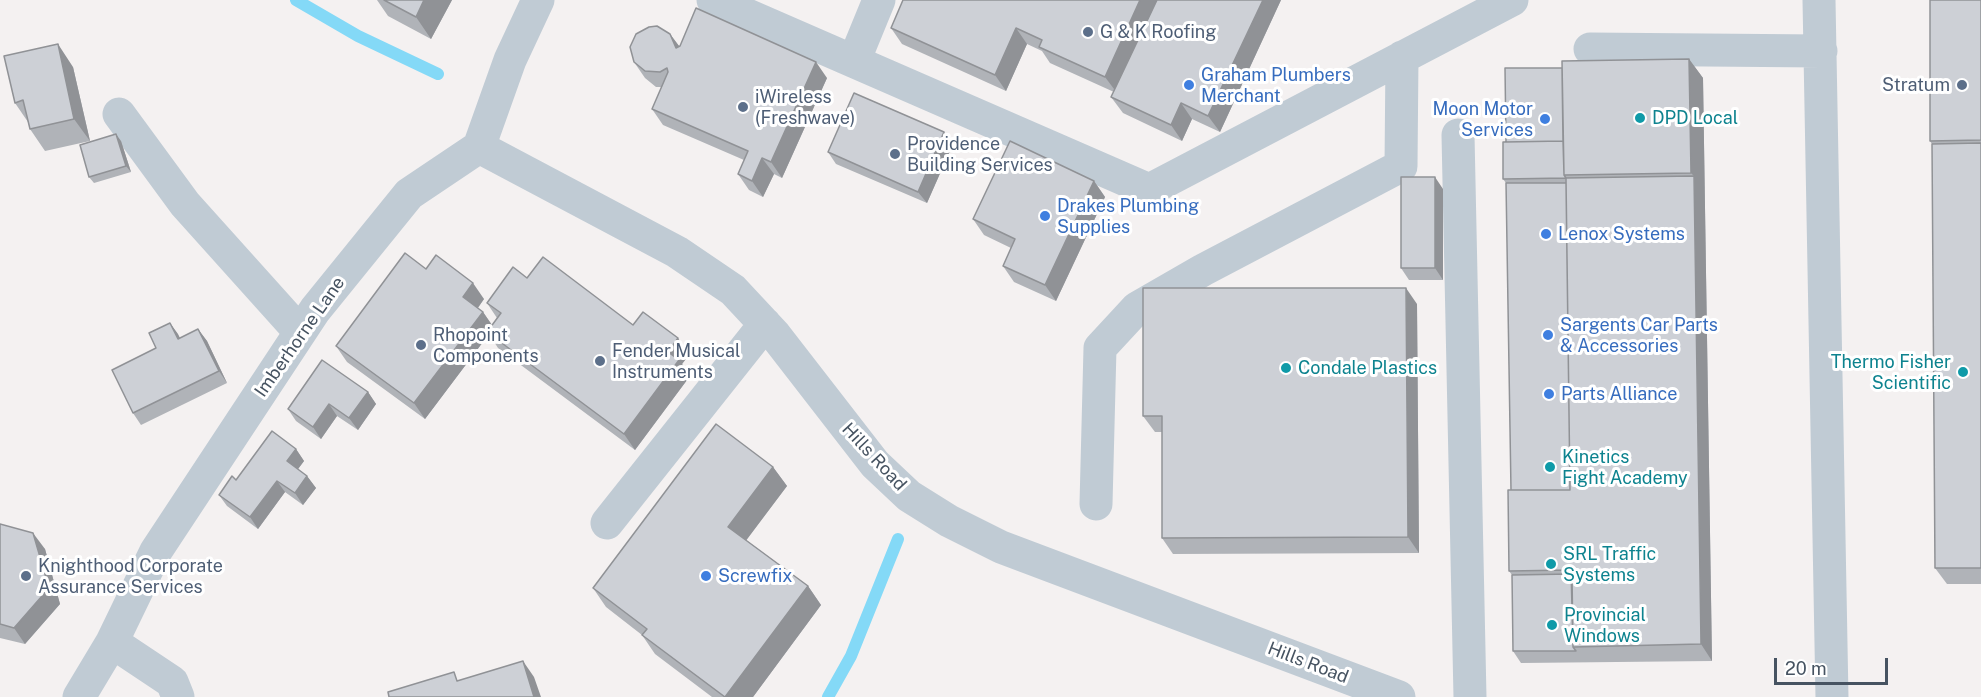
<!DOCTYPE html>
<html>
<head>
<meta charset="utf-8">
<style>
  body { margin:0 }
  #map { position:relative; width:1981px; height:697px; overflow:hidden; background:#f4f1f1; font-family:"Public Sans",sans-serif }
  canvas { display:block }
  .scale { position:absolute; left:1774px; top:658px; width:114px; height:27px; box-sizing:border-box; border:3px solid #465361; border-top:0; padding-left:8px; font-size:18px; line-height:21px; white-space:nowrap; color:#465361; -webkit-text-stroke:4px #fff; paint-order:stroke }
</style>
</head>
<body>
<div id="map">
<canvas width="1981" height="697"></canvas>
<div class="scale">20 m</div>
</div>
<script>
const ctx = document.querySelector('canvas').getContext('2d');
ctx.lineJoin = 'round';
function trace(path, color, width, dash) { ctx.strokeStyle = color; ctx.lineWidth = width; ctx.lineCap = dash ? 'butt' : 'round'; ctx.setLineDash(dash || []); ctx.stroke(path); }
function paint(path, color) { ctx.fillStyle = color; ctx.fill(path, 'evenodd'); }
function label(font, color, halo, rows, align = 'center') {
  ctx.font = font + ' "Public Sans",sans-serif'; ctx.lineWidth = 6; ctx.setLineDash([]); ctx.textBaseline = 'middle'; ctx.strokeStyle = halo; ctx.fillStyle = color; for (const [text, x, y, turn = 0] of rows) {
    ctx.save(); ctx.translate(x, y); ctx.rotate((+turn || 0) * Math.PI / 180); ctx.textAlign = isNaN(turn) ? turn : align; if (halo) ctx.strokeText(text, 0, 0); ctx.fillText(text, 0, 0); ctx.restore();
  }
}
const stream = new Path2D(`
  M 296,0 L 358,36 L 438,74
  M 828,697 L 851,656 L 898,539`);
const minor = new Path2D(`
  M 713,0 L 1149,190 L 1512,0
  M 1819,0 L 1832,697
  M 1590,49 L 1821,51
  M 854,61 L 879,0
  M 119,114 L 185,204 L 300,332
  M 1458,135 L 1470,697
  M 479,147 L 677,252 L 733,290 L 775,335 L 875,464 L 909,496 L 949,521 L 1001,547 L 1399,697
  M 1096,504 L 1100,348 L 1137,308 L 1203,270 L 1401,166 L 1402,57
  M 607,523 L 765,324
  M 112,642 L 172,682 L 178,697
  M 79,697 L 112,642 L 156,551 L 315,310 L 409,194 L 479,147 L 510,60 L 538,0`);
const wall = new Path2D(`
  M 377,0 L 452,0 L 431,39 L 388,16 Z
  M 903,0 L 1281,0 L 1220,132 L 1192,119 L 1182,141 L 1123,113 L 1111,97 L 1114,92 L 1050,63 L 1042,51 L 1027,44 L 1006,91 L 902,44 L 891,28 Z
  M 1981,0 L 1981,584 L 1947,584 L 1935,568 L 1932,144 L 1930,141 Z
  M 670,34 L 679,46 L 827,78 L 782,178 L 774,174 L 763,197 L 749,190 L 738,174 L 744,160 L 663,125 L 652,109 L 662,87 L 656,87 L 645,78 L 634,62 Z
  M 1689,59 L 1703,78 L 1712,661 L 1521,663 L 1513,651 L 1512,575 L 1509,571 L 1511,490 L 1506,183 L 1503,179 L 1562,68 Z
  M 73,67 L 90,141 L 45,151 L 30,129 L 28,122 L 15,103 Z
  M 944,132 L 953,144 L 927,203 L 836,164 L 828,152 Z
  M 121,141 L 131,172 L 94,183 L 89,177 Z
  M 1094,181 L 1105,197 L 1056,301 L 1014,282 L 1003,266 L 1011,248 L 984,235 L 973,219 Z
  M 1443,189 L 1443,280 L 1409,280 L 1401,268 Z
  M 426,269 L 484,299 L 478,308 L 483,312 L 492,325 L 497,318 L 487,303 L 527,278 L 633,325 L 689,355 L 682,364 L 690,376 L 635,450 L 498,348 L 489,334 L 425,419 L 347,362 L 336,346 Z
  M 1417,304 L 1419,553 L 1173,554 L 1162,538 L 1162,432 L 1155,432 L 1143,416 Z
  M 170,323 L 180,338 L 198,329 L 207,341 L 227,383 L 141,425 L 133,413 L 156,348 Z
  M 368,392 L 376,404 L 358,430 L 337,416 L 321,439 L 296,421 L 288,409 Z
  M 296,449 L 304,461 L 298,469 L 307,476 L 316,488 L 303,505 L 285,492 L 258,529 L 227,506 L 219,495 L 236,480 Z
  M 773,467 L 787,486 L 746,540 L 808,586 L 821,605 L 753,697 L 712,697 L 655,654 L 642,635 L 606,607 L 593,588 Z
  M 0,524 L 45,549 L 60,604 L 25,644 L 0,638 Z`);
const shadedWall = new Path2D(`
  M 424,0 L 452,0 L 431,39 L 416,17 Z
  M 1140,0 L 1159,0 L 1117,93 L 1105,77 Z
  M 1263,0 L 1281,0 L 1220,132 L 1208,116 Z
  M 1016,28 L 1027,44 L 1006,91 L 995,75 Z
  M 670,34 L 682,50 L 676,48 Z
  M 58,44 L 73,67 L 90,141 L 74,119 Z
  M 1689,59 L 1703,78 L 1712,661 L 1701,644 L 1694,176 L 1691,173 Z
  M 816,62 L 827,78 L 782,178 L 771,162 Z
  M 1181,103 L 1192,119 L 1182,141 L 1171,125 Z
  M 944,132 L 953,144 L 927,203 L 918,192 Z
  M 116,134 L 121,141 L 131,172 L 126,166 Z
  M 762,158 L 774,174 L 763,197 L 752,181 Z
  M 1435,177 L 1443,189 L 1443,280 L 1435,268 Z
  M 1094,181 L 1105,197 L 1056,301 L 1045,285 Z
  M 473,283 L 484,299 L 474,313 L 463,297 Z
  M 1406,288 L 1417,304 L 1419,553 L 1408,537 Z
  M 483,312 L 494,328 L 487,332 L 489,334 L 425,419 L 414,403 Z
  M 170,323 L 178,334 L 186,351 L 178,339 Z
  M 198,329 L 207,341 L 227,383 L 219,371 Z
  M 678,338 L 689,355 L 682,364 L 690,376 L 635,450 L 624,434 L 668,352 Z
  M 368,392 L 376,404 L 358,430 L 349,418 Z
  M 329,404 L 337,416 L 321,439 L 313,427 Z
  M 296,449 L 304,461 L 295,473 L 287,461 Z
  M 773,467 L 787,486 L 742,546 L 728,527 Z
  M 307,476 L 316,488 L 303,505 L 295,493 Z
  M 277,481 L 285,492 L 258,529 L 250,517 Z
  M 33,533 L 45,549 L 60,604 L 25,644 L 14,628 Z
  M 808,586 L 821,605 L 753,697 L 725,697 Z
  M 523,661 L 534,677 L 541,697 L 534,697 Z`);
const building = new Path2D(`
  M 384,0 L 424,0 L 416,17 Z
  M 903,0 L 1140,0 L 1105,77 L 1039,47 L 1042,40 L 1016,28 L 995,75 L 891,28 Z
  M 1157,0 L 1263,0 L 1208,116 L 1181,103 L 1171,125 L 1111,97 Z
  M 1930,0 L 1981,0 L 1981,140 L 1930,141 Z
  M 696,8 L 816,62 L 771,162 L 762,158 L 752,181 L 738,174 L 748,151 L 652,109 L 668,72 L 667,68 L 660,72 L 645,71 L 634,62 L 630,47 L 636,34 L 649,27 L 657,26 L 670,34 L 676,48 L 680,46 Z
  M 58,44 L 74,119 L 30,129 L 23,100 L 15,103 L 4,56 Z
  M 1689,59 L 1691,173 L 1564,175 L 1562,61 Z
  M 1505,68 L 1562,68 L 1563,141 L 1506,142 Z
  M 854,93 L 944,132 L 918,192 L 828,152 Z
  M 116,134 L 126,166 L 89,177 L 80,145 Z
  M 1010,141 L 1094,181 L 1045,285 L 1003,266 L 1015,239 L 973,219 Z
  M 1563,141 L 1564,175 L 1566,178 L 1503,179 L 1503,142 Z
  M 1981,143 L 1981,568 L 1935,568 L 1932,144 Z
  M 1694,176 L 1701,644 L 1573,647 L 1571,570 L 1509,571 L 1508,490 L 1570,490 L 1566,178 Z
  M 1401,177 L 1435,177 L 1435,268 L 1401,268 Z
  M 1506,183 L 1566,183 L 1570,490 L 1511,490 Z
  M 405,253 L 426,269 L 436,255 L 473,283 L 463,297 L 483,312 L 414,403 L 336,346 Z
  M 543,257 L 633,325 L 643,312 L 678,338 L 668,352 L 679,360 L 624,434 L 487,332 L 501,313 L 487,303 L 513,267 L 527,278 Z
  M 1143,288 L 1406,288 L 1408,537 L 1162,538 L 1162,416 L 1143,416 Z
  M 170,323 L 178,339 L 198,329 L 219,371 L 133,413 L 112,370 L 156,348 L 149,333 Z
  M 322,360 L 368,392 L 349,418 L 329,404 L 313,427 L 288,409 Z
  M 716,424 L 773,467 L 728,527 L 808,586 L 725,697 L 642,635 L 647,629 L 593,588 Z
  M 272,431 L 296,449 L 287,461 L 307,476 L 295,493 L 277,481 L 250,517 L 219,495 L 232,476 L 236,480 Z
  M 0,524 L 33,533 L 49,588 L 14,628 L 0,624 Z
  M 1572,574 L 1573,647 L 1576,651 L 1513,651 L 1512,575 Z
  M 523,661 L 534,697 L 389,697 L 388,692 L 454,672 L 457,681 Z`);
const markers = [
  [1088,32,6,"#5c6f8a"],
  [1189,85,6,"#3f7fe0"],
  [1962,85,6,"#5c6f8a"],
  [743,107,6,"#5c6f8a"],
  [1640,118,6,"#0f9aa8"],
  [1545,119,6,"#3f7fe0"],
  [895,154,6,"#5c6f8a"],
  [1045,216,6,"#3f7fe0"],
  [1546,234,6,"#3f7fe0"],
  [1548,335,6,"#3f7fe0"],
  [421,345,6,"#5c6f8a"],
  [600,361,6,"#5c6f8a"],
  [1286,368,6,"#0f9aa8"],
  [1963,372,6,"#0f9aa8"],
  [1549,394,6,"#3f7fe0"],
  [1550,467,6,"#0f9aa8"],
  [1551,564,6,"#0f9aa8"],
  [26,576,6,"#5c6f8a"],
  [706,576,6,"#3f7fe0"],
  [1552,625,6,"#0f9aa8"]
];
const serviceNames = [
  ["G & K Roofing",1100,32],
  ["Stratum",1950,85,"right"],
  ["iWireless",755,97],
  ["(Freshwave)",755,118],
  ["Providence",907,144],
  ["Building Services",907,165],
  ["Rhopoint",433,335],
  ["Components",433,356],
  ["Fender Musical",612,351],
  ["Instruments",612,372],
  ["Knighthood Corporate",38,566],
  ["Assurance Services",38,587]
];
const shopNames = [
  ["Graham Plumbers",1201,75],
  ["Merchant",1201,96],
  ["Moon Motor",1533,109,"right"],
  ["Services",1533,130,"right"],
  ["Drakes Plumbing",1057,206],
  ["Supplies",1057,227],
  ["Lenox Systems",1558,234],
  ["Sargents Car Parts",1560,325],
  ["& Accessories",1560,346],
  ["Parts Alliance",1561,394],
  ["Screwfix",718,576]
];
const cultureNames = [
  ["DPD Local",1652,118],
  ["Thermo Fisher",1951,362,"right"],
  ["Scientific",1951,383,"right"],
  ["Condale Plastics",1298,368],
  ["Kinetics",1562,457],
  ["Fight Academy",1562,478],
  ["SRL Traffic",1563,554],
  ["Systems",1563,575],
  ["Provincial",1564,615],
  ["Windows",1564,636]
];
const streetNames = [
  ["Imberhorne Lane",300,337,-55],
  ["Hills Road",874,457,47],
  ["Hills Road",1308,663,21]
];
trace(stream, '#84d9f7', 12);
trace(minor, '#c0cbd4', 33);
paint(wall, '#b0b3b8');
paint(shadedWall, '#909296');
paint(building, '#cdd0d6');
trace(building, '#909296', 1.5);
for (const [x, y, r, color] of markers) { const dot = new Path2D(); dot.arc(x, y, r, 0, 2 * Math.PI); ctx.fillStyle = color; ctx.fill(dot); trace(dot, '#fff', 2); }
label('18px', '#4e5e75', '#fff', serviceNames, 'left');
label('18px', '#366cbe', '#fff', shopNames, 'left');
label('18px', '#0d838f', '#fff', cultureNames, 'left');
label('18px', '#465361', '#fff', streetNames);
</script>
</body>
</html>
